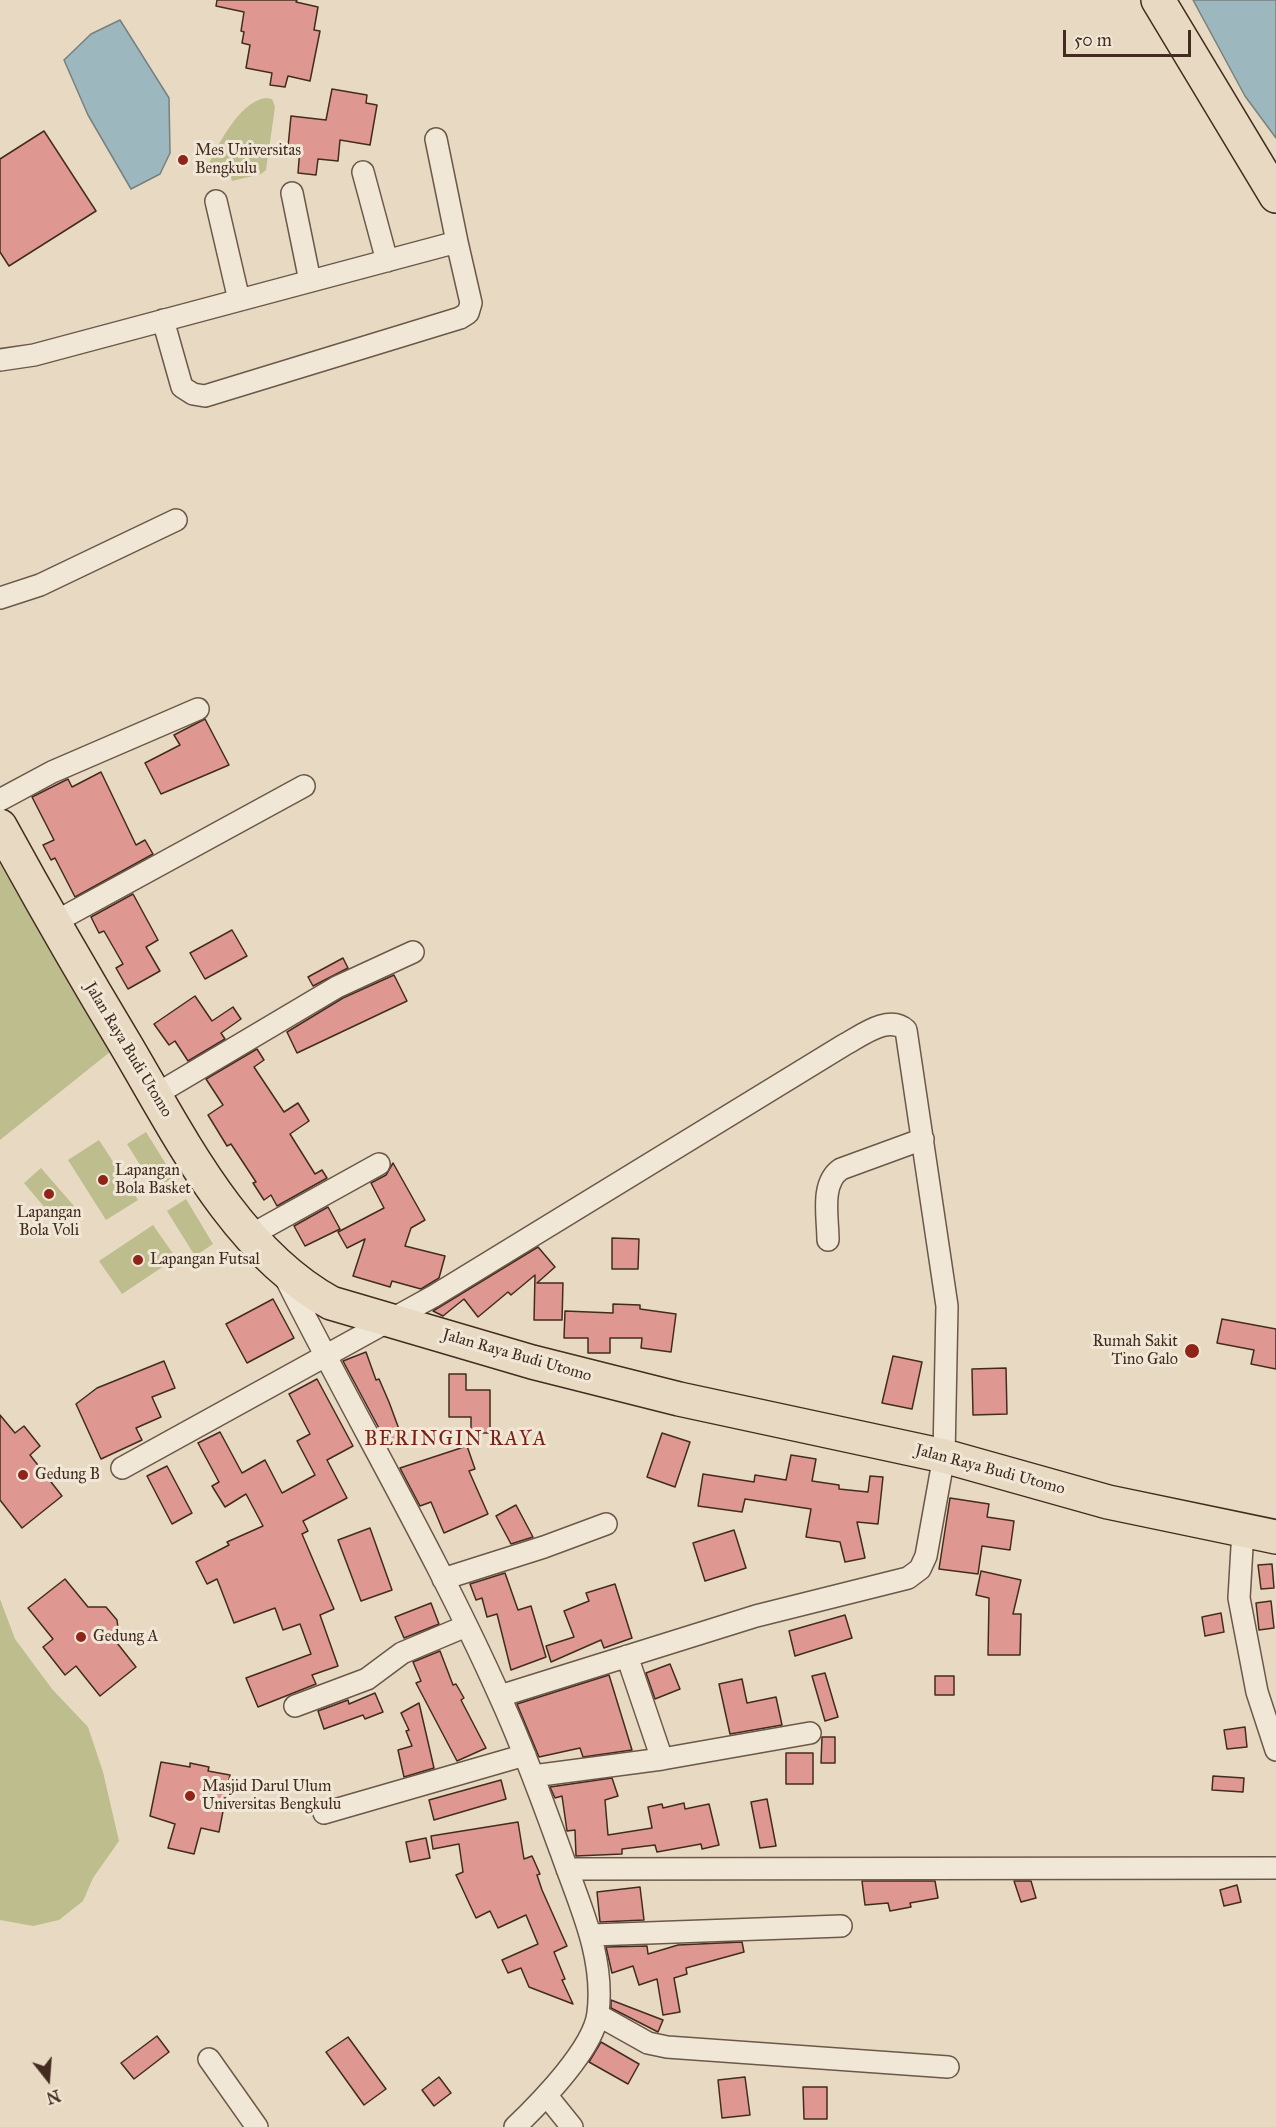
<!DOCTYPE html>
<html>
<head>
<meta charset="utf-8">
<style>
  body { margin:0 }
  #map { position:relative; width:1276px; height:2127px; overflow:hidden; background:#e8dac2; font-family:"IM FELL Great Primer",serif }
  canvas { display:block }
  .north { position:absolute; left:18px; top:2049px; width:60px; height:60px; -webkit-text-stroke:4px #f0e7d7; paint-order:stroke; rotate:163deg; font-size:16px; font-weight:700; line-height:24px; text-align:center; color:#432c1f }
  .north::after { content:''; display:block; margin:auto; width:21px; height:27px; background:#432c1f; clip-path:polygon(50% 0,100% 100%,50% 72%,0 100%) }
  .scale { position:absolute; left:1063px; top:30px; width:128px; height:27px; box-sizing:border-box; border:3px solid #432c1f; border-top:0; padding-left:8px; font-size:18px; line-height:21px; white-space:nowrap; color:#432c1f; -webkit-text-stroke:4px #f0e7d7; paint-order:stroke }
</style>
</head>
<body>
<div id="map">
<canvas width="1276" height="2127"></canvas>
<div class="north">N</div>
<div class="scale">50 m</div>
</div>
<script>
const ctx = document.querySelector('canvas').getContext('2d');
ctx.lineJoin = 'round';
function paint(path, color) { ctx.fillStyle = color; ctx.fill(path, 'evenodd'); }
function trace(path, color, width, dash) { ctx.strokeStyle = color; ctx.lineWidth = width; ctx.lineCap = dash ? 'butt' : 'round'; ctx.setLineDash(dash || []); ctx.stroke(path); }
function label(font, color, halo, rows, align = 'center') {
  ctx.font = font + ' "IM FELL Great Primer",serif'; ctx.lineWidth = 6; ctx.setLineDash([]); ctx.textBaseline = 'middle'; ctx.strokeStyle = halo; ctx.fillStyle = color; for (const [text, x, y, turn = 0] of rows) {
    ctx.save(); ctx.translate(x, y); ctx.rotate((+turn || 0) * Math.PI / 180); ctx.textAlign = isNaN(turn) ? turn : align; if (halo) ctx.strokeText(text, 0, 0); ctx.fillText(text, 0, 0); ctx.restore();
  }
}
const green = new Path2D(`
  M 266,98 L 272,99 L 275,107 L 266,170 L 261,174 L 232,181 L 229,171 L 225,167 L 204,175 C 214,152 238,101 266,98 Z
  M 0,864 L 110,1052 L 0,1140 Z
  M 146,1132 L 174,1177 L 155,1189 L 127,1144 Z
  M 99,1140 L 138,1200 L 106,1220 L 68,1160 Z
  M 41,1168 L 74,1206 L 56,1221 L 24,1183 Z
  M 186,1199 L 213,1244 L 195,1256 L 167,1211 Z
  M 153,1225 L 176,1258 L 122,1294 L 99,1261 Z
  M 0,1599 L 15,1639 L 52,1689 L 88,1727 L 103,1772 L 119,1841 L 93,1878 L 83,1901 L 59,1920 L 33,1926 L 0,1920 Z`);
const water = new Path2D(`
  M 1193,0 L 1276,0 L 1276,138 L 1245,96 Z
  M 120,20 L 169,98 L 170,153 L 160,174 L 131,189 L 88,115 L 64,60 L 91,34 Z`);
const building = new Path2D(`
  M 217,0 L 297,0 L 296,2 L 318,7 L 314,30 L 320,31 L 310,81 L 288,76 L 285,87 L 270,85 L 272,73 L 246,68 L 250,45 L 242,43 L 244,32 L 241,31 L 244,12 L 216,6 Z
  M 332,89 L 367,95 L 366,103 L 377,105 L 370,145 L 340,140 L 338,161 L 318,159 L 316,175 L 298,173 L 300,148 L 288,147 L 291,116 L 326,120 Z
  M 44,131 L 96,211 L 9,266 L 0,252 L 0,159 Z
  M 205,719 L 229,765 L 161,794 L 145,763 L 180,745 L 174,735 Z
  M 101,772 L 136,845 L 145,840 L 153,854 L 75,897 L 55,858 L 51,860 L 43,845 L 54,840 L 32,797 L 68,779 L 72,787 Z
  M 133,894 L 158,940 L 146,947 L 160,971 L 128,989 L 116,968 L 123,964 L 104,931 L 99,933 L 91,917 Z
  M 232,930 L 247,956 L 205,979 L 190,953 Z
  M 343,958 L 348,968 L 313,986 L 308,977 Z
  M 394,975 L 407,1001 L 297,1053 L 287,1032 L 343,998 Z
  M 195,996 L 212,1021 L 233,1007 L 241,1019 L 221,1033 L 225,1039 L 188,1061 L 175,1041 L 169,1045 L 154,1024 Z
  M 257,1049 L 264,1060 L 254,1067 L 284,1112 L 298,1103 L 309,1121 L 290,1134 L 315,1174 L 322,1170 L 327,1178 L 277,1206 L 271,1195 L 264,1200 L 253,1183 L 256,1182 L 231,1144 L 227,1146 L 208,1115 L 223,1105 L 206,1079 Z
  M 393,1163 L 425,1220 L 411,1228 L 405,1246 L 445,1256 L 439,1278 L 421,1289 L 392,1281 L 390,1287 L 353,1276 L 365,1239 L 347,1248 L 338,1232 L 384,1208 L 371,1183 L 386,1175 Z
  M 328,1207 L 340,1229 L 305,1246 L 294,1226 Z
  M 612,1238 L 639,1239 L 638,1269 L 612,1269 Z
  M 538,1247 L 555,1267 L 537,1283 L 563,1283 L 562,1320 L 534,1320 L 535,1275 L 511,1295 L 508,1292 L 478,1317 L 464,1299 L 443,1316 L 433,1311 Z
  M 273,1299 L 294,1338 L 247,1363 L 226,1324 Z
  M 613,1304 L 640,1305 L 640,1309 L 676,1314 L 671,1352 L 641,1348 L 642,1338 L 610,1338 L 610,1353 L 588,1353 L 588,1338 L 564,1338 L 565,1311 L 613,1313 Z
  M 1222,1319 L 1276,1329 L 1276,1369 L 1251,1364 L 1254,1350 L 1217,1343 Z
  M 366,1352 L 376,1380 L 379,1379 L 389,1402 L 403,1440 L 388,1445 L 343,1361 Z
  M 893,1356 L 922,1362 L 912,1409 L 882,1403 Z
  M 164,1361 L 175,1388 L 152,1397 L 161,1417 L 136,1428 L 142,1440 L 101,1459 L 76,1404 L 97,1388 Z
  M 1006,1368 L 1007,1414 L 973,1415 L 972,1369 Z
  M 449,1374 L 466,1374 L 466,1390 L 490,1390 L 490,1433 L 471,1433 L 471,1417 L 449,1417 Z
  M 317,1379 L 353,1446 L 327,1460 L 347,1498 L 303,1521 L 308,1531 L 302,1534 L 334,1609 L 320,1615 L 338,1666 L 312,1675 L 316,1684 L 258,1707 L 246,1678 L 311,1654 L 300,1624 L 283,1630 L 275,1608 L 234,1623 L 217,1579 L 207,1584 L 196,1562 L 229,1545 L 227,1542 L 263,1526 L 246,1494 L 225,1507 L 212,1486 L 219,1482 L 198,1443 L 220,1432 L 242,1473 L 265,1460 L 282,1493 L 315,1475 L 297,1441 L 310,1434 L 289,1394 Z
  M 0,1415 L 15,1433 L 24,1426 L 40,1446 L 30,1455 L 62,1496 L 22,1528 L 0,1500 Z
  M 662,1433 L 690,1442 L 675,1487 L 647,1477 Z
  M 467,1446 L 475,1469 L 469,1471 L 488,1514 L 444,1533 L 431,1502 L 420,1506 L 400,1468 Z
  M 791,1455 L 816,1459 L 812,1481 L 839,1485 L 839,1489 L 868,1492 L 870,1476 L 883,1477 L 878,1524 L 857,1522 L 865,1558 L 845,1562 L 840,1542 L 806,1537 L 811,1509 L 745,1499 L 742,1512 L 698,1506 L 703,1474 L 754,1482 L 755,1475 L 786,1480 Z
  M 167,1466 L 192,1513 L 172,1524 L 147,1476 Z
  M 950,1498 L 989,1504 L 987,1517 L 1014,1521 L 1010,1550 L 982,1546 L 978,1574 L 939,1569 Z
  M 516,1505 L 533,1537 L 511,1544 L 496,1516 Z
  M 370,1528 L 392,1590 L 361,1601 L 338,1540 Z
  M 734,1530 L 746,1568 L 705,1581 L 693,1543 Z
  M 1272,1564 L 1274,1588 L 1261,1589 L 1258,1565 Z
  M 981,1571 L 1021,1580 L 1013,1614 L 1021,1614 L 1020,1655 L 988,1655 L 989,1598 L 976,1595 Z
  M 505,1573 L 518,1610 L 531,1606 L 546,1657 L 511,1670 L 497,1614 L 487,1617 L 482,1598 L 476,1600 L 470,1584 Z
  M 65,1579 L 88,1607 L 106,1607 L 117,1620 L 118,1628 L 110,1634 L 136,1667 L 100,1696 L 76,1666 L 65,1675 L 43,1647 L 53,1639 L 28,1608 Z
  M 615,1584 L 632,1638 L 604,1648 L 601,1640 L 551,1662 L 546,1646 L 574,1637 L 564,1611 L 589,1601 L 586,1593 Z
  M 1271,1601 L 1274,1628 L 1259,1630 L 1256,1603 Z
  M 431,1603 L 439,1624 L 404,1638 L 395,1617 Z
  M 1221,1613 L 1224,1632 L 1205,1636 L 1202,1617 Z
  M 845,1615 L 852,1638 L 795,1656 L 789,1631 Z
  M 440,1651 L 453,1685 L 456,1684 L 464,1698 L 461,1700 L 486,1748 L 457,1761 L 416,1683 L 421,1681 L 413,1662 Z
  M 670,1664 L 680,1689 L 655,1699 L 646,1673 Z
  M 825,1673 L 838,1717 L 825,1721 L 812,1676 Z
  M 609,1675 L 632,1750 L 583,1757 L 580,1748 L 539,1757 L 517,1704 Z
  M 935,1676 L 954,1676 L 954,1695 L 935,1695 Z
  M 742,1679 L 747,1703 L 776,1697 L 782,1725 L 730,1734 L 719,1684 Z
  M 375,1693 L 383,1712 L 365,1719 L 363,1715 L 324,1729 L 318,1711 L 348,1700 L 349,1704 Z
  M 419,1703 L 434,1768 L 404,1777 L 398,1750 L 412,1746 L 406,1731 L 409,1730 L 401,1713 Z
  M 1245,1727 L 1247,1747 L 1227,1749 L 1224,1730 Z
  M 822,1737 L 835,1737 L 835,1763 L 821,1763 Z
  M 786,1753 L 813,1753 L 813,1784 L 786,1784 Z
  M 161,1762 L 190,1767 L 190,1763 L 209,1767 L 208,1771 L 230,1775 L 219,1832 L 201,1828 L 194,1854 L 168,1848 L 175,1824 L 150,1816 Z
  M 1213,1776 L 1244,1778 L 1243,1792 L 1212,1790 Z
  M 612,1778 L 618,1796 L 605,1800 L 608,1835 L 652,1828 L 648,1807 L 662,1804 L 663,1808 L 684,1803 L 685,1809 L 709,1804 L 719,1845 L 702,1849 L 701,1844 L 657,1852 L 655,1845 L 622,1849 L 622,1854 L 576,1856 L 575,1830 L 567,1831 L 562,1796 L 555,1798 L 550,1787 Z
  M 501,1780 L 506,1799 L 434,1820 L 429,1800 Z
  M 767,1799 L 776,1846 L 760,1848 L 751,1802 Z
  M 518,1822 L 524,1859 L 532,1856 L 540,1874 L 537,1875 L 542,1890 L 567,1946 L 554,1952 L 565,1979 L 562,1980 L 573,2004 L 529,1987 L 521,1968 L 508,1973 L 502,1960 L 538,1944 L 526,1915 L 498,1928 L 490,1911 L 476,1918 L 456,1875 L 463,1872 L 459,1844 L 433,1849 L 431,1836 Z
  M 426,1838 L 430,1858 L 410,1862 L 406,1842 Z
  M 862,1881 L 935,1881 L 938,1898 L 910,1903 L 911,1907 L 890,1911 L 888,1903 L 865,1905 Z
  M 1014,1881 L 1031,1881 L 1036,1898 L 1021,1902 Z
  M 1237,1885 L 1241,1902 L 1224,1906 L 1220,1890 Z
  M 640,1887 L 644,1920 L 600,1922 L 597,1892 Z
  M 742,1942 L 744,1952 L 686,1968 L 687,1974 L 674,1978 L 680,2012 L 663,2015 L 657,1979 L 639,1985 L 633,1966 L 612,1973 L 606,1947 L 647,1946 L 648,1954 L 678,1945 Z
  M 611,2000 L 663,2020 L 658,2032 L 611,2008 Z
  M 157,2036 L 169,2052 L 134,2079 L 121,2063 Z
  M 348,2037 L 386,2089 L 364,2105 L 326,2052 Z
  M 601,2042 L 639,2064 L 628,2084 L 589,2062 Z
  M 439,2077 L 451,2093 L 434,2106 L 422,2090 Z
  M 745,2077 L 750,2115 L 722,2118 L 718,2080 Z
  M 803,2087 L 827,2087 L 827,2119 L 804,2119 Z`);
const street = new Path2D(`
  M 363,172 L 387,261
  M 292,193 L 310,281
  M 216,201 L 239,300
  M 163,320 L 182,387 L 193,394 L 205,396 L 460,318 L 468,313 L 471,303 L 457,242
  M 0,360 L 34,355 L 457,242 L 436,139
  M 0,598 L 40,585 L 176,520
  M 0,800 L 52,772 L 198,709
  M 53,923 L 304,786
  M 155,1095 L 337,987 L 413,952
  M 251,1235 L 379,1164
  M 828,1240 C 828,1217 820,1183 841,1169 L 923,1139
  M 285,1277 C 355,1417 436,1553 500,1697 C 523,1747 542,1800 561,1852 C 579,1904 605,1956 598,2013 C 594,2048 541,2102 515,2127
  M 122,1468 L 434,1296 L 844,1045 C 861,1036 889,1014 906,1030 L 947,1306 L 944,1456 L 926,1556 L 920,1569 L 908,1578 L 756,1616 L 500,1696
  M 1243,1530 L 1239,1598 L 1257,1692 L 1276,1750
  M 443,1579 L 544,1547 L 606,1524
  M 627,1656 L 662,1759
  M 295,1706 L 367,1679 L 402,1653 L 466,1626
  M 533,1776 L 662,1759 L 810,1733
  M 324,1813 L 525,1755
  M 567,1869 L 1276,1868
  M 592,1935 L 841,1926
  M 598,2015 L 648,2043 L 667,2047 L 948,2067
  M 209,2059 L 257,2127
  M 547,2096 L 572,2127`);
const primary = new Path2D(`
  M 1158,0 L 1276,196`);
const highway = new Path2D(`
  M 0,826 C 41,901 83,974 127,1047 C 180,1137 236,1251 331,1303 L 532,1362 L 679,1399 L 944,1456 L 1108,1502 L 1276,1537`);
const markers = [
  [183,160,6,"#8f2418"],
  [103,1180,6,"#8f2418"],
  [49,1194,6,"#8f2418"],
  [138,1260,6,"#8f2418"],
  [1192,1351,8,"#8f2418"],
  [23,1475,6,"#8f2418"],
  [81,1637,6,"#8f2418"],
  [190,1796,6,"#8f2418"]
];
const poiNames = [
  ["Mes Universitas",195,151],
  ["Bengkulu",195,169],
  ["Lapangan",115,1171],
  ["Bola Basket",115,1189],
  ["Lapangan",49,1213,"center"],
  ["Bola Voli",49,1231,"center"],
  ["Lapangan Futsal",150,1260],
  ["Rumah Sakit",1178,1342,"right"],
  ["Tino Galo",1178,1360,"right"],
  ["Gedung B",35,1475],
  ["Gedung A",93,1637],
  ["Masjid Darul Ulum",202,1787],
  ["Universitas Bengkulu",202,1805]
];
const streetNames = [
  ["Jalan Raya Budi Utomo",128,1050,59],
  ["Jalan Raya Budi Utomo",517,1356,16],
  ["Jalan Raya Budi Utomo",990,1470,15]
];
const quarterNames = [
  ["BERINGIN RAYA",456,1440]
];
paint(green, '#bdbd8e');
paint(water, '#9cb8be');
trace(water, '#78807e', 1.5);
paint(building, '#df9891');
trace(building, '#432c1f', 1.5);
trace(street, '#6c5848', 24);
trace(primary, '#432c1f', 36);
trace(highway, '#432c1f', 36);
trace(street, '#f0e7d7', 21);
trace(primary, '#e8dac2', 33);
trace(highway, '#e8dac2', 33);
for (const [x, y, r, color] of markers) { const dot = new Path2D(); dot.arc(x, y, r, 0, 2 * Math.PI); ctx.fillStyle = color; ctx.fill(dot); trace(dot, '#f0e7d7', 2); }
label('16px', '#432c1f', '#f0e7d7', poiNames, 'left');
label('16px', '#432c1f', '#f0e7d7', streetNames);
ctx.letterSpacing = '1.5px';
label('20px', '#7a1f14', '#f0e7d7', quarterNames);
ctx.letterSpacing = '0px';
</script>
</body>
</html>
